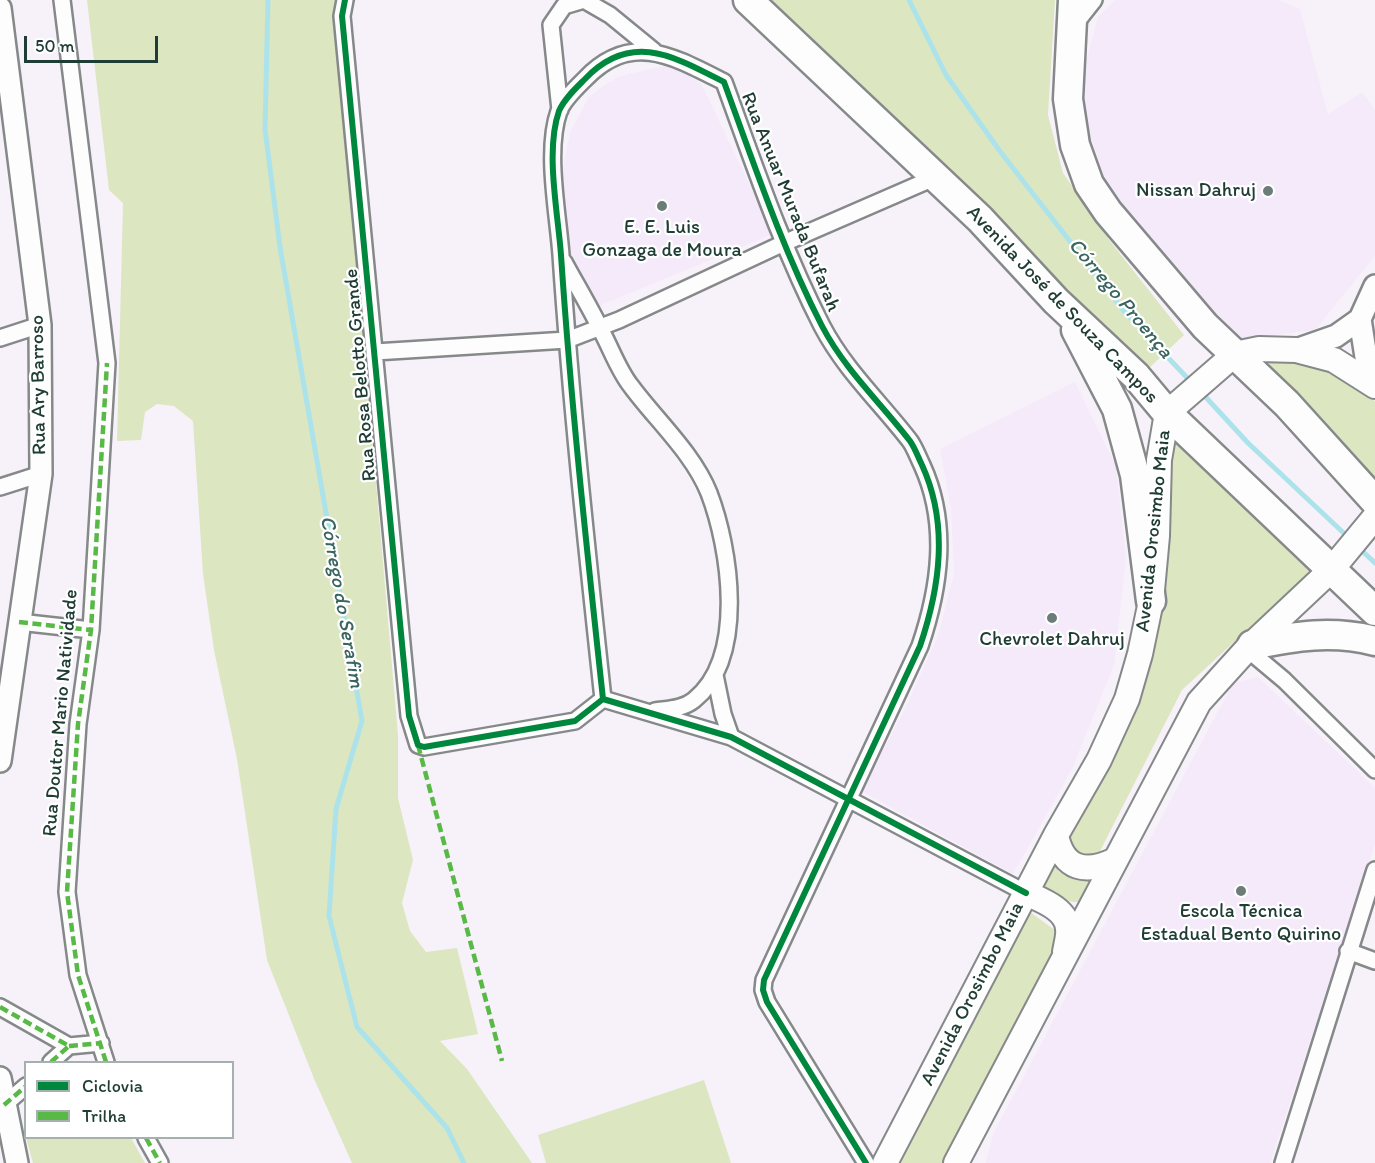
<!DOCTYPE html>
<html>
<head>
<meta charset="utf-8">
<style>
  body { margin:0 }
  #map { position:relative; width:1375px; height:1163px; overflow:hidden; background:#f7f2f9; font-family:Itim,sans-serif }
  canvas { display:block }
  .legend { position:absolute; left:24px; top:1061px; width:210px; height:78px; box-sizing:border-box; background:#fff; border:2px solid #a5b1ae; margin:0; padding:8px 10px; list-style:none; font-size:18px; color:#1f3d34 }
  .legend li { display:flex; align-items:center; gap:12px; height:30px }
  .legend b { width:30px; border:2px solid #a5b1ae }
  .scale { position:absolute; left:24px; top:36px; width:134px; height:27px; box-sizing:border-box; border:3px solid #1f3d34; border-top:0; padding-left:8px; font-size:18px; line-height:21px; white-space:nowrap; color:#1f3d34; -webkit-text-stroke:4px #fff; paint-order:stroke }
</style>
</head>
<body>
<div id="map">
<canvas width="1375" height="1163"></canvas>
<ul class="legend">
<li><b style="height:8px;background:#00873e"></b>Ciclovia</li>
<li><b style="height:8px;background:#58b947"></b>Trilha</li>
</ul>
<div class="scale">50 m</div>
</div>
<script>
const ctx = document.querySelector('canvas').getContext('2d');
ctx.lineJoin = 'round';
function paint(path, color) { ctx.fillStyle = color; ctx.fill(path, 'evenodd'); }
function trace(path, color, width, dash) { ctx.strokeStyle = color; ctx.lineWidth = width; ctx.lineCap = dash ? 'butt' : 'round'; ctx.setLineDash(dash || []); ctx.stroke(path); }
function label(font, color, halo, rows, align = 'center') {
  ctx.font = font + ' Itim,sans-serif'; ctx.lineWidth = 4.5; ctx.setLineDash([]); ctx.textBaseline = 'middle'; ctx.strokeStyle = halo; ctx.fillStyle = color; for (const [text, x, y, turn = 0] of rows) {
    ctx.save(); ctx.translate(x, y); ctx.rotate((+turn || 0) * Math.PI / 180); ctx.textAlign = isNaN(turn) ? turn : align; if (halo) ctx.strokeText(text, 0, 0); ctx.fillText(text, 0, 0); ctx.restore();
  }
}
const built = new Path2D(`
  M 1115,0 L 1279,0 L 1300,9 L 1328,114 L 1362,92 L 1375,110 L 1375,256 L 1315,330 L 1241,339 L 1168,269 L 1095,170 L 1080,84 L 1098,17 Z
  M 664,66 L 684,67 L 702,85 L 773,234 L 594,308 L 568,251 L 561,178 L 570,132 L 589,97 L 603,86 L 620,76 Z
  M 1075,382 L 1116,466 L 1126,558 L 1114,665 L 1072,769 L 1013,874 L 861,791 L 905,709 L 938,636 L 954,574 L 951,508 L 940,449 Z
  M 1258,677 L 1375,788 L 1375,845 L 1270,1163 L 986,1163 L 993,1134 L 1233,683 Z`);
const green = new Path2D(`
  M 87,0 L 356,0 L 336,23 L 398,735 L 398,798 L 413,860 L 402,903 L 410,931 L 426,952 L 457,948 L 478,1034 L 440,1041 L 467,1069 L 532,1163 L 352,1163 L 315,1081 L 267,960 L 237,759 L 214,650 L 203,574 L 193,421 L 174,406 L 157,404 L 145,412 L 141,440 L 117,441 L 123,203 L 109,190 Z
  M 749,0 L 1055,0 L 1048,115 L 1063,173 L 1110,241 L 1184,335 L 1148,369 Z
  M 1291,357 C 1314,366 1364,378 1375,402 L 1375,490 L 1256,362 Z
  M 1174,433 L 1311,571 L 1182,690 L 1098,855 L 1084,860 L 1067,845 L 1069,830 L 1126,721 Z
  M 1051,859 L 1059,872 L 1080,881 L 1095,876 L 1079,902 C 1061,902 1050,898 1039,882 Z
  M 1026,909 L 1056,931 L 1056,954 L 947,1163 L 894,1163 Z
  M 704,1080 L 731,1163 L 546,1163 L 538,1135 Z
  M 26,1138 L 131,1138 L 145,1163 L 33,1163 Z`);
const stream = new Path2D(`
  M 268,0 L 265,129 L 280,247 L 362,721 L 336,809 L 329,916 L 357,1027 L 447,1128 L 464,1163
  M 909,0 L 946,75 L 999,150 L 1124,311 L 1192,383
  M 1201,392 L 1248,443 L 1350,539
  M 1359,548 L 1375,563`);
const street = new Path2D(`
  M 62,0 L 107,363 L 91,630 L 78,724 L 67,892 L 78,975 L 106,1062
  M 345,0 L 342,16 L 403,654 L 409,716 L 418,745 L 424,747 L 575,721 L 603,699 L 731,737 L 1026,893
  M 1075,24 L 1094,0
  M 560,110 L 551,25 L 564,6 L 584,0 L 610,15 L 654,51
  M 564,262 C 577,286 591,309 603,334 C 612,351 619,371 631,386 C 656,420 693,453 709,493 C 730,548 747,657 694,700 C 683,709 668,709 655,711
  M 0,338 L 40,325
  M 375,352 L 567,340 L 619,320 L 784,243 L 936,177
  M 0,487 L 41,474
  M 19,622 L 91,630
  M 1247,649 L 1284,680 L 1375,770
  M 715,675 L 723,714 L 731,737
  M 603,699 C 587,551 571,404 561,255 C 558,213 545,151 559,111 C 564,99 576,88 585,79 C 631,31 673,56 724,82 C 754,164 782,248 822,326 C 845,370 880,402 910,441 C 915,448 918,457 922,465 C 949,524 940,587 920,646 L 764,980 L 763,990 L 767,1002 L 866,1163
  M 1348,951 L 1375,961
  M 0,1007 L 69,1046 L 51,1062
  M 69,1046 L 101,1043
  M 4,1105 L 26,1086
  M 146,1138 L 160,1163
  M 1283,1163 L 1375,870`);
const secondary = new Path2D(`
  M 0,8 L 40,325 L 41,474 L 0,761
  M 1360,319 L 1366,357 L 1375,377
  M 1296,350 L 1336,336 L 1360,319 L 1375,286
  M 0,1078 L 17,1163`);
const primary = new Path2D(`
  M 1056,835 C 1063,870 1086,874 1115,860
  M 1026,893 C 1041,900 1067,909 1068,929 C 1069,936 1066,945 1065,952
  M 885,1163 L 1056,835 L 1099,760 L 1127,699 L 1140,654 L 1151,601 L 1157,536 L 1159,460 L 1167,413 L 1235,354 L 1259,349 L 1296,350 L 1334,360 L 1375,386
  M 956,1163 L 1199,702 L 1247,649 L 1332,569 L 1375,517`);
const highway = new Path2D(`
  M 748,0 L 980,219 L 1056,301 L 1136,376 L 1167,413 L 1375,611
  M 1073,0 L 1068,99 L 1075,145 L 1089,184 L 1108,212 L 1205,326 L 1287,404 L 1375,501
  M 1076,330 L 1117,409 L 1135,475 L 1151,601
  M 1252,645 C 1295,636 1332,630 1375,641`);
const quiet = new Path2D(`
  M 19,622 L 91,630
  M 418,745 L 502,1061
  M 0,1007 L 69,1046 L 51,1062
  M 69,1046 L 101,1043
  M 106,1062 L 78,975 L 67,892 L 78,724 L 91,630 L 107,363
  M 4,1105 L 26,1086
  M 146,1138 L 160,1163`);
const cycleway = new Path2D(`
  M 345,0 L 342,16 L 403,654 L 409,716 L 418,745 L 424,747 L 575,721 L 603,699 L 731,737 L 1026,893
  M 603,699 C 587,551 571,404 561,255 C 558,213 545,151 559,111 C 564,99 576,88 585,79 C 631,31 673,56 724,82 C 754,164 782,248 822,326 C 845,370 880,402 910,441 C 915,448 918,457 922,465 C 949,524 940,587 920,646 L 764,980 L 763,990 L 767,1002 L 866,1163`);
const markers = [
  [1268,191,6,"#6b7c79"],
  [662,206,6,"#6b7c79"],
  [1052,618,6,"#6b7c79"],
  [1241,891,6,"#6b7c79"]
];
const poiNames = [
  ["Nissan Dahruj",1256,191,"right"],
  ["E. E. Luis",662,228],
  ["Gonzaga de Moura",662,251],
  ["Chevrolet Dahruj",1052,640],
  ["Escola Técnica",1241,912],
  ["Estadual Bento Quirino",1241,935]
];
const streetNames = [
  ["Rua Anuar Murada Bufarah",790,202,68],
  ["Avenida José de Souza Campos",1062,305,46],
  ["Rua Rosa Belotto Grande",361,375,-95],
  ["Rua Ary Barroso",39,385,-91],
  ["Avenida Orosimbo Maia",1154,531,-84],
  ["Rua Doutor Mario Natividade",61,713,-85],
  ["Avenida Orosimbo Maia",973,994,-63]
];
const waterNames = [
  ["Córrego Proença",1120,299,50],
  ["Córrego do Serafim",341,602,80]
];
paint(built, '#f5eafa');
paint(green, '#dce6c0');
trace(stream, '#ace3eb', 5);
trace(street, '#86898a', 20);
trace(secondary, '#86898a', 26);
trace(primary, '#86898a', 28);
trace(highway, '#86898a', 33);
trace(street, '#fefdfe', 15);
trace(secondary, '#fefdfe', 21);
trace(primary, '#fefdfe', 24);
trace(highway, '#fefdfe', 28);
trace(quiet, '#58b947', 4.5, [9, 4.5]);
trace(cycleway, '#00873e', 6);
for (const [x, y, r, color] of markers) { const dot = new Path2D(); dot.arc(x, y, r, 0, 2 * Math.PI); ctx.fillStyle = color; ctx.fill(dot); trace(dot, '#fff', 2); }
label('20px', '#1f3d34', '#fff', poiNames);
label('20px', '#1f3d34', '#fff', streetNames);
label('italic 21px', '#3a6560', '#fff', waterNames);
</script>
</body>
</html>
